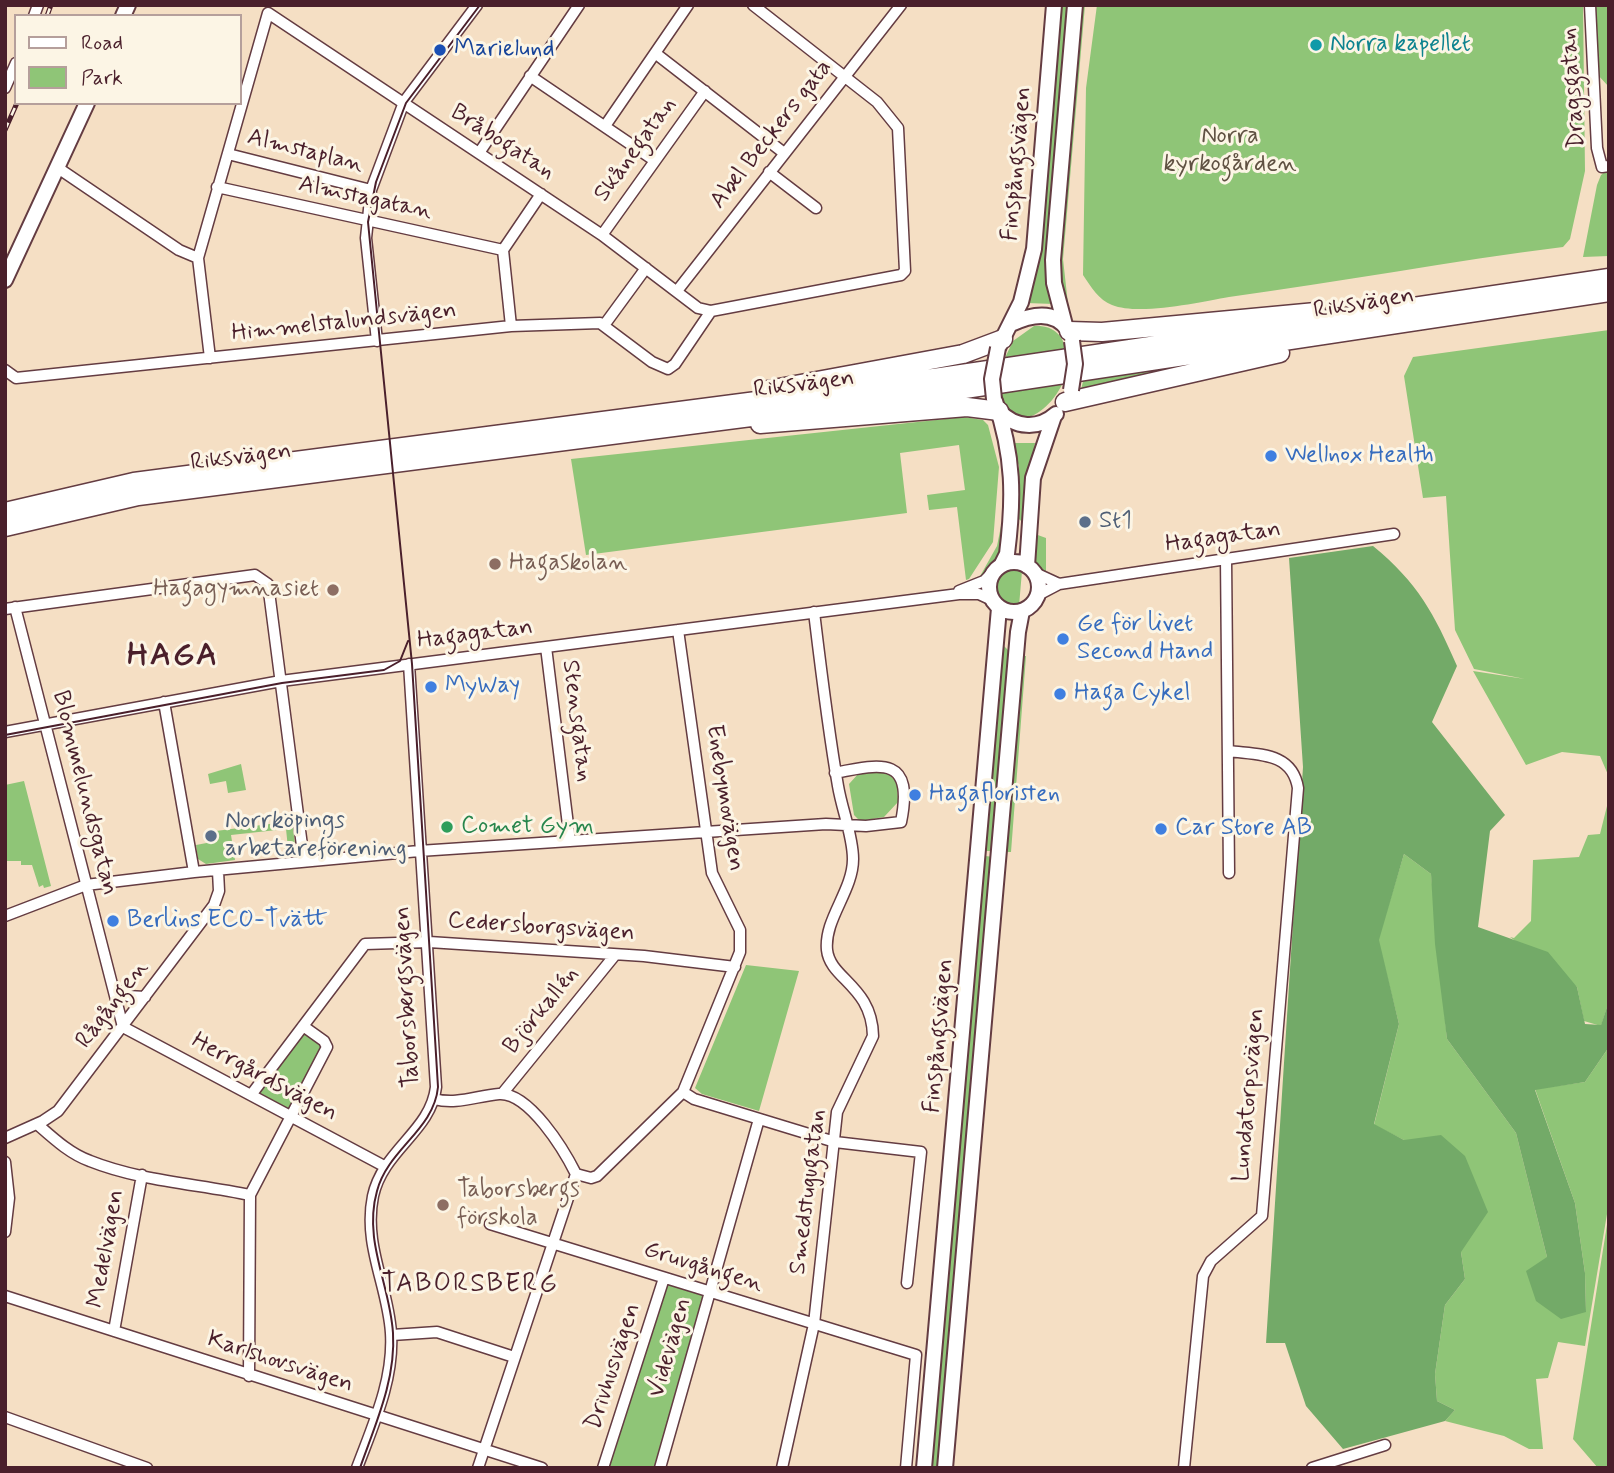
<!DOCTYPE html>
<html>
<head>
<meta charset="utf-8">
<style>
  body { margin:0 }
  #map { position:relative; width:1614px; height:1473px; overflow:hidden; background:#f5dfc4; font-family:Mynerve,sans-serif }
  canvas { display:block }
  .frame { position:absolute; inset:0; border:7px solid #4a1f2b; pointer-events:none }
  .legend { position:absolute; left:14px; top:14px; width:228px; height:91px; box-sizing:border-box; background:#fcf5e5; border:2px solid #b59f9b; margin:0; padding:9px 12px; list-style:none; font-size:21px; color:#4a1f2b }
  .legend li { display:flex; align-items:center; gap:14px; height:35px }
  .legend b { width:35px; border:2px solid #b59f9b }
</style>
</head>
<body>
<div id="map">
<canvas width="1614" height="1473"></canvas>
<div class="frame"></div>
<ul class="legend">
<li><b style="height:9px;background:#fff"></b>Road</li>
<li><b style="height:19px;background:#8fc577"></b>Park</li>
</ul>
</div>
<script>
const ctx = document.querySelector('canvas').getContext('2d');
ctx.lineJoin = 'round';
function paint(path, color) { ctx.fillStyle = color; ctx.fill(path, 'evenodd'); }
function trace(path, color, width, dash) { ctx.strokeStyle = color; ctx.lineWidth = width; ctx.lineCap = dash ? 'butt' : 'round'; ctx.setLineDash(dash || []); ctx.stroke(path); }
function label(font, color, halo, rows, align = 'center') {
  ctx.font = font + ' Mynerve,sans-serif'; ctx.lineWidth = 6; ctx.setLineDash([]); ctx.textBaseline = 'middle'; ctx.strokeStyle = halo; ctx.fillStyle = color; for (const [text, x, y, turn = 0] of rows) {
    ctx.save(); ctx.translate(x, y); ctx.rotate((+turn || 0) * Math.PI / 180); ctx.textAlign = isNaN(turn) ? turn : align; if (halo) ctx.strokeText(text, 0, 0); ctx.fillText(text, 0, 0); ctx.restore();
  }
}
const green = new Path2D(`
  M 1060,5 L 1071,5 L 1054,304 L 1026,303 L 1039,255 Z
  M 1081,5 L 1085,5 L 1063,259 L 1068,304 L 1065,305 L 1061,288 L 1060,252 Z
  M 1097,5 L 1583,5 L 1585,171 L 1570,239 L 1563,247 C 1451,261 1340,282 1229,297 C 1200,302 1140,316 1112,305 C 1099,300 1091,287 1083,275 L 1086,88 Z
  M 1595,5 L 1609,5 L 1609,87 L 1597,74 Z
  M 1609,169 L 1609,256 L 1583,257 L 1597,185 L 1601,175 Z
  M 1034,326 C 1054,325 1064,335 1067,355 L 1002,364 L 1013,341 Z
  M 1609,330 L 1609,777 L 1600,756 L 1562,752 L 1526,765 L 1473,671 L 1525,679 L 1474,669 L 1455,630 L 1446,496 L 1423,498 L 1404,376 L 1413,357 Z
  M 1315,342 L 1081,390 L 1084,377 Z
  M 1064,380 C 1051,413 1009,441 1000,389 Z
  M 964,417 L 983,420 L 988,425 L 999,467 L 993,542 L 969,579 L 966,580 L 957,507 L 929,510 L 927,495 L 965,490 L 959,445 L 900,453 L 907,513 L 586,555 L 571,459 Z
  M 1011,443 L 1035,443 L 1025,524 L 1015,516 L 1019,466 Z
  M 1001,526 L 1008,527 L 1002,554 L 979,578 L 997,546 Z
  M 1035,534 L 1046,538 L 1046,574 L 1035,565 Z
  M 1012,569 L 1022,571 L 1019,606 L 1008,605 L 999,599 L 995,588 L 1002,573 Z
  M 1003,645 L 1013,655 L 996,851 L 985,851 Z
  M 1019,656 L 1026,656 L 1011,852 L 1006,852 L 1021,685 Z
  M 241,764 L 246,790 L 228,793 L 226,781 L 210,784 L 208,774 Z
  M 884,770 L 897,782 L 898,802 L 884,817 L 860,821 L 854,815 L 849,784 L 859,773 Z
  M 24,781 L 51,886 L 44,888 L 43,885 L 39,887 L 32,865 L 21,865 L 21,861 L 5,861 L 5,785 Z
  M 1609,798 L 1609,1001 L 1601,1026 L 1584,1021 L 1577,987 L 1510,937 L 1514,938 L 1531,921 L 1533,860 L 1579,857 L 1588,835 L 1600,834 Z
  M 292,821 L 296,852 L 285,855 L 284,848 L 288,848 L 286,829 L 231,835 L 235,860 L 206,864 L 198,859 L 196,845 L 217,841 L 216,831 Z
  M 1404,854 L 1431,874 L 1447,1039 L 1516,1133 L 1547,1257 L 1586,1312 L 1585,1273 L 1575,1203 L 1535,1089 L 1585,1082 L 1609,1047 L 1609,1202 L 1585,1346 L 1558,1342 L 1548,1378 L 1536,1379 L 1543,1449 L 1529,1449 L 1504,1436 L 1445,1421 L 1455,1410 L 1437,1401 L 1435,1374 L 1445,1305 L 1465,1279 L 1461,1252 L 1404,1140 L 1374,1125 L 1399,1024 L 1378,940 Z
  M 985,856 L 995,857 L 940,1468 L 929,1468 Z
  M 746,965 L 799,971 L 759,1111 L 702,1094 L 695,1088 Z
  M 303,1032 L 323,1048 L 289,1110 L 259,1094 Z
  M 1609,1212 L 1609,1468 L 1598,1468 L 1573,1439 Z
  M 668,1283 L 704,1295 L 655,1468 L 606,1468 Z`);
const forest = new Path2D(`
  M 1373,546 C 1418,583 1434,613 1457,666 L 1432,722 L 1505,815 L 1490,831 L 1478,927 L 1548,952 L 1577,987 L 1585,1024 L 1601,1025 L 1609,1001 L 1609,1047 L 1585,1082 L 1535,1090 L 1575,1203 L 1585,1273 L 1586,1312 L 1561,1319 L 1536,1301 L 1526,1271 L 1547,1257 L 1516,1133 L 1447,1039 L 1435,944 L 1431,874 L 1404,854 L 1379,940 L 1399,1024 L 1374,1124 L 1404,1140 L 1441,1135 L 1465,1156 L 1488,1212 L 1461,1252 L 1465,1279 L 1445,1305 L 1435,1374 L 1437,1401 L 1455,1410 L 1445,1421 L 1343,1449 L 1306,1406 L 1285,1343 L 1266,1343 L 1303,767 L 1289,558 Z`);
const street = new Path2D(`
  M 1590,5 L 1597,148 L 1602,167 L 1609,166
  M 34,16 L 38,5
  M 655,53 L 784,153
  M 530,76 L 654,160
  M 5,88 L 16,63
  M 605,126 L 688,5
  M 479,153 L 579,5
  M 228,154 L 371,190
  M 58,168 L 179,250 L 198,258
  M 769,172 L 816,208
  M 217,187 L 503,250
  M 602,235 L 705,91
  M 677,291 L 901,5
  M 605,324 L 646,268
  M 511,326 L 503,250 L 541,194
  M 377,341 L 366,238 L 371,190 L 404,102 L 477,5
  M 210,358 L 198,258 L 268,13 L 602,235 L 698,308 L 711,311 L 901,275 L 905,271 L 898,128 L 877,102 L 753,5
  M 5,370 L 16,378 L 511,326 L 600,323 L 652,362 L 668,369 L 675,364 L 711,311
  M 1226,558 L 1229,873
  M 1033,572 L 1059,584
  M 959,591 L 984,581 L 994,571
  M 1038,595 L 1059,584 L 1394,534
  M 15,607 L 123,1027
  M 5,609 L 255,575 L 268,584 L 304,861
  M 546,647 L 570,841
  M 164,702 L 194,872
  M 5,732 L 281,681 L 959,594 L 979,594 L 992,600
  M 5,916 L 86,885 L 194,872 L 419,851 L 826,824 L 866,826 L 901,822 C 914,757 884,763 835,773
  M 114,989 L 128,996 L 145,997
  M 123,1027 L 384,1166
  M 683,1092 L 694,1099 L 835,1142 L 921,1152 L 907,1283
  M 502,1094 L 615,955
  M 251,1095 L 365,944 L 429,942 L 644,956 L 735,967
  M 434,1099 C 457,1105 476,1096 499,1094 C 529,1092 564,1150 576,1174
  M 37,1124 C 53,1138 70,1154 90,1161 C 140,1181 198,1184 250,1195
  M 5,1138 L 43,1121 L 58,1111 L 214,905 L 219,891 L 218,871
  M 5,1162 L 9,1198 L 5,1232
  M 490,1224 L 916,1355 L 906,1468
  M 5,1296 L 542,1468
  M 114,1331 L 142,1175
  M 392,1335 L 437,1332 L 514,1357
  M 249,1376 L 250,1195 L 327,1047 L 324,1041 L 303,1026
  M 5,1417 L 147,1468
  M 357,1468 C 373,1425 394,1380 391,1333 C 388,1286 363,1245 373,1196 C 383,1150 431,1131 436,1087 L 409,664
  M 478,1468 L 576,1174 L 591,1178 L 597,1176 L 683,1092 L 740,952 L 740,930 L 712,873 L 678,630
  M 603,1468 L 664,1278
  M 660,1468 L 759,1119
  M 782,1468 L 814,1324 L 837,1112 L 873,1036 C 872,986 830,979 827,950 C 824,919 853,891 853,859 C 853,836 842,810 838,786 C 828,729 821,670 814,612
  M 1184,1468 L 1203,1276 L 1211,1261 L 1262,1216 L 1298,788 C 1292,752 1259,755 1229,751
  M 1312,1468 L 1385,1445`);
const secondary = new Path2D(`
  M 123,16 L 128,5
  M 5,280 L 87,103
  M 1011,324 C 1030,315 1054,309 1068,330
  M 1065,325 L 1054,283 L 1053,260 L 1075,5
  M 999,346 L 1021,302 L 1034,249 L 1054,5
  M 995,401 C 1014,456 1014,498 1007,554 L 1002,564
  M 999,411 C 1015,428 1038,430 1056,414
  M989 587a25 25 0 1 1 50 0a25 25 0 1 1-50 0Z
  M 1027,566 L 1033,478 L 1054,416
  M 924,1468 L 999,608
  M 945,1468 L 1018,632 L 1022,611`);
const highway = new Path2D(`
  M 1069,331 L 1102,332 L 1316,312
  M 768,390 L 963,354 L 1003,339
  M 1065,402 L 1280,353
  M 760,424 L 967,407 L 999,411
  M 5,512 L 134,482 L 941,377 L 1609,278
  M 5,527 L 138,496 L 945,392 L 1609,292`);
const tram = new Path2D(`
  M 5,735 L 282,683 L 384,670 L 400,661 L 408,641
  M 360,1468 C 375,1425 396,1380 393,1333 C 390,1284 363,1241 377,1191 C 388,1149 434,1130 438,1087 L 412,664 L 368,222 L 376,182 L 406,103 L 480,5`);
const rail = new Path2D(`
  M 47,16 L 51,5
  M 5,130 L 17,103`);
const secondaryBridge = new Path2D(`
  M 1071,390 L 1075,364 L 1072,341
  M 994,399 L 992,379 L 998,348`);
const markers = [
  [1316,45,7,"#0f9aa8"],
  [440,50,7,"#1a4fb4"],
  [1271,456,7,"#3f7fe0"],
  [1085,522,7,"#5c6f8a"],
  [495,564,7,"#8d6e63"],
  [333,590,7,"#8d6e63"],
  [1063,639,7,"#3f7fe0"],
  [431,687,7,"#3f7fe0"],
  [1060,694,7,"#3f7fe0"],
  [915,795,7,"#3f7fe0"],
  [447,827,7,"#2e9e5b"],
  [1161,829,7,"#3f7fe0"],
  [211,836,7,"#5c6f8a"],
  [113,921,7,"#3f7fe0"],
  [443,1205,7,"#8d6e63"]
];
const cultureNames = [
  ["Norra kapellet",1330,45]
];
const transitNames = [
  ["Marielund",454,50]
];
const streetNames = [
  ["Dragsgatan",1574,88,-94],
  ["Abel Beckers gata",772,135,-52],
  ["Bråbogatan",502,143,33],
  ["Skånegatan",636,150,-54],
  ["Almstaplan",305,152,14],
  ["Finspångsvägen",1018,164,-85],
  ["Almstagatan",365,199,12],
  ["Riksvägen",1364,304,-9],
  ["Himmelstalundsvägen",344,323,-6],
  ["Riksvägen",804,385,-7],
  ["Riksvägen",241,458,-7],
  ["Hagagatan",1223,538,-8],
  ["Hagagatan",475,635,-7],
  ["Stensgatan",576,721,83],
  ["Blommelundsgatan",84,793,76],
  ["Enebymovägen",724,798,81],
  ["Cedersborgsvägen",541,928,4],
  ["Taborsbergsvägen",408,997,-93],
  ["Rågången",113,1005,-53],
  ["Björkallén",542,1011,-51],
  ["Finspångsvägen",940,1036,-85],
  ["Herrgårdsvägen",264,1078,28],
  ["Lundatorpsvägen",1250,1095,-85],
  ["Smedstugugatan",809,1192,-83],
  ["Medelvägen",107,1249,-80],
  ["Gruvgången",703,1268,17],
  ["Videvägen",671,1348,-74],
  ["Karlshovsvägen",280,1363,18],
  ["Drivhusvägen",614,1367,-72]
];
const parkNames = [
  ["Norra",1230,137],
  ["kyrkogården",1230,165]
];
const shopNames = [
  ["Wellnox Health",1285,456],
  ["Ge för livet",1077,625],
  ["Second Hand",1077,653],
  ["MyWay",445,687],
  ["Haga Cykel",1074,694],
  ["Hagafloristen",929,795],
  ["Car Store AB",1175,829],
  ["Berlins ECO-Tvätt",127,921]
];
const serviceNames = [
  ["St1",1099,522],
  ["Norrköpings",225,822],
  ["arbetareförening",225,850]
];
const educationNames = [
  ["Hagaskolan",509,564],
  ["Hagagymnasiet",319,590,"right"],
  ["Taborsbergs",457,1191],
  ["förskola",457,1219]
];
const leisureNames = [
  ["Comet Gym",461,827]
];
const neighbourhoodNames = [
  ["TABORSBERG",470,1286]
];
const districtNames = [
  ["HAGA",173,657]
];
paint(green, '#8fc577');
paint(forest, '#73aa68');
trace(street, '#643c42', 13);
trace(secondary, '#643c42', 18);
trace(highway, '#643c42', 21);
trace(street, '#fff', 10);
trace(secondary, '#fff', 14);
trace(highway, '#fff', 18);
trace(tram, '#4a1f2b', 2);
trace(rail, '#4a1f2b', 5);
trace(rail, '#fcf5e5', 2.5, [8]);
trace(secondaryBridge, '#643c42', 18, []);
trace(secondaryBridge, '#fff', 14);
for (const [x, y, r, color] of markers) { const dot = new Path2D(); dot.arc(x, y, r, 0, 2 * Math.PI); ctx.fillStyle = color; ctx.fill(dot); trace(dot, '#fcf5e5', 2.5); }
label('24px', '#0d838f', '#fcf5e5', cultureNames, 'left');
label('24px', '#164399', '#fcf5e5', transitNames, 'left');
label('24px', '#4a1f2b', '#fcf5e5', streetNames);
label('24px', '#5f5142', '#fcf5e5', parkNames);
label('24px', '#366cbe', '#fcf5e5', shopNames, 'left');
label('24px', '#4e5e75', '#fcf5e5', serviceNames, 'left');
label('24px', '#785e54', '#fcf5e5', educationNames, 'left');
label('24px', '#27864d', '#fcf5e5', leisureNames, 'left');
ctx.letterSpacing = '2px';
label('26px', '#4a1f2b', '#fcf5e5', neighbourhoodNames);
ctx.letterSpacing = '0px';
ctx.letterSpacing = '2px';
label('bold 32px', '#4a1f2b', '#fcf5e5', districtNames);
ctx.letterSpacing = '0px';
</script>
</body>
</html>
